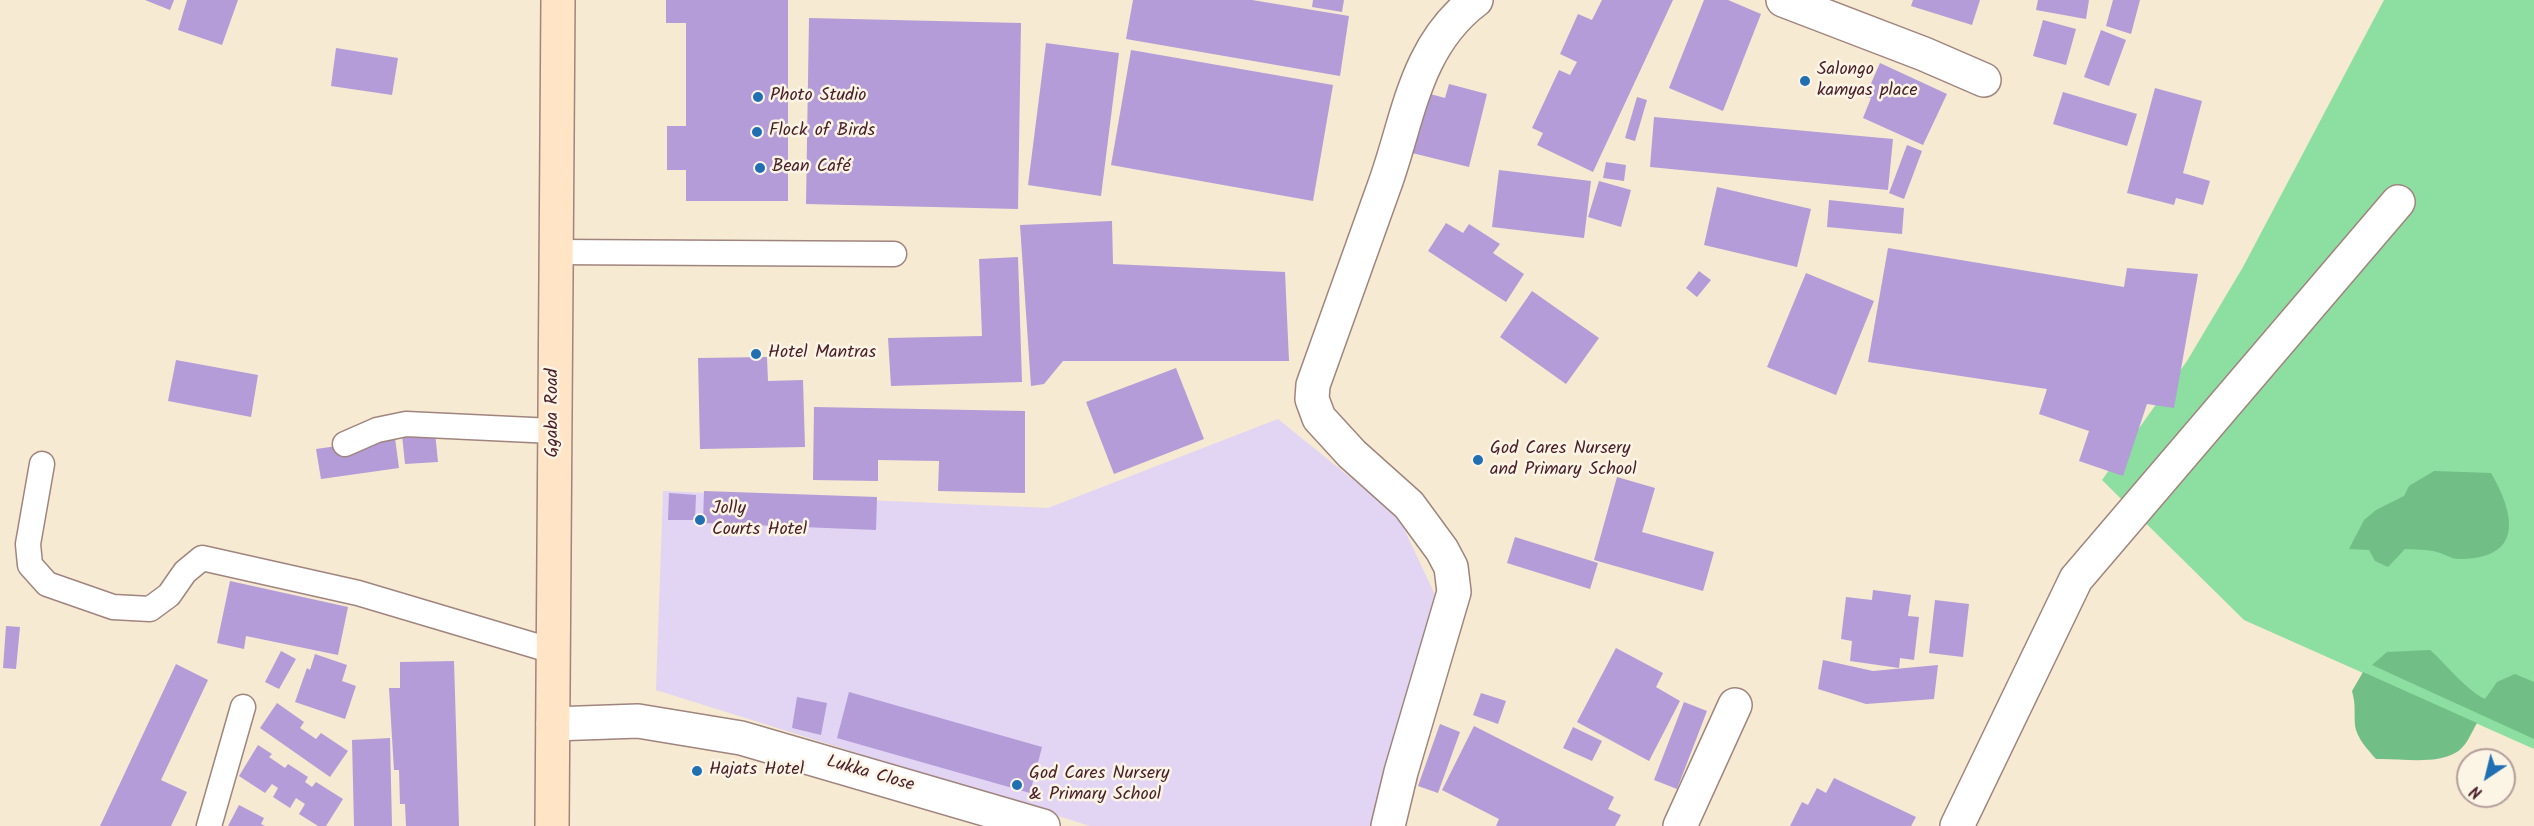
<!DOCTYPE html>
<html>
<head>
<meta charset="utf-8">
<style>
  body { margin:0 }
  #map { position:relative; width:2534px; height:826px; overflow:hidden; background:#f6ead2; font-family:Kalam,sans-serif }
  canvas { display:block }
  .north { position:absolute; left:2456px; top:748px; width:60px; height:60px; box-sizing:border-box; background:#fcf5e5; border:2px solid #b59f9b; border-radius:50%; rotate:215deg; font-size:16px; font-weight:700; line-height:24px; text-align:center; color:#4a1f2b }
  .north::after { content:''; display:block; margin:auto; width:21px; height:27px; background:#1f6fb2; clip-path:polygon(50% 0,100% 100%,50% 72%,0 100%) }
</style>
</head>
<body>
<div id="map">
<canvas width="2534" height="826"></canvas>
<div class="north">N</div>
</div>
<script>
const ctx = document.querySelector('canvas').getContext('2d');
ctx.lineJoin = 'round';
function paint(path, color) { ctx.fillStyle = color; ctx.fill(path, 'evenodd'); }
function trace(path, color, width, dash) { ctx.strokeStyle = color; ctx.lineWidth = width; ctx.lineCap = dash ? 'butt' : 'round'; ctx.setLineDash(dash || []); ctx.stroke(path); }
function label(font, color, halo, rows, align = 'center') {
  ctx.font = font + ' Kalam,sans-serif'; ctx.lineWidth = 5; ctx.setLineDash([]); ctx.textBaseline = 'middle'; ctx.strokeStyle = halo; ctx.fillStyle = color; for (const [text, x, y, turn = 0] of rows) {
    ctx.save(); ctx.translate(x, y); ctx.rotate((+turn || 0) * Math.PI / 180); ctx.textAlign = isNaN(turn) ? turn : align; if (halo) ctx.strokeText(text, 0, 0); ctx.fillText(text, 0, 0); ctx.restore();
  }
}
const built = new Path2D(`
  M 1278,419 L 1398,516 L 1445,616 L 1392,826 L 1090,826 L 656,690 L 663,491 L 1048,508 Z`);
const green = new Path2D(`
  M 2384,0 L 2534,0 L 2534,749 L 2244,620 L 2102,480 L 2187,361 L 2243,267 Z`);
const forest = new Path2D(`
  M 2434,471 L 2491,473 C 2516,516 2523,559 2459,559 C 2451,559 2445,554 2437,552 C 2427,549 2415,550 2405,549 L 2388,567 L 2375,561 L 2369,550 L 2349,549 L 2364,520 L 2376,510 L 2404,496 L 2409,486 Z
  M 2430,650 C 2448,666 2466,690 2485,699 L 2497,682 L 2515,674 L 2534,682 L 2534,739 L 2372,665 L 2387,652 Z
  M 2363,672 L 2477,723 C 2471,733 2466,748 2455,753 C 2434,765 2399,758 2376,759 C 2368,750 2356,737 2355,725 C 2354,710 2356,706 2352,691 Z`);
const building = new Path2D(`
  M 145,0 L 174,0 L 170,10 Z
  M 187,0 L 238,0 L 222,45 L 178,30 Z
  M 666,0 L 788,0 L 788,201 L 686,201 L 686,170 L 667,170 L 667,126 L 686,126 L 686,23 L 666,23 Z
  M 1133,0 L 1252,0 L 1349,16 L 1340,76 L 1126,39 Z
  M 1313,0 L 1344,0 L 1342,12 L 1312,7 Z
  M 1602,0 L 1673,0 L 1593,172 L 1537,145 L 1543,133 L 1532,128 L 1559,70 L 1570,75 L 1577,62 L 1560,54 L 1578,14 L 1592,20 Z
  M 1704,0 L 1728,0 L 1761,14 L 1723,111 L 1669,88 Z
  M 1913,0 L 1980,0 L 1972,25 L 1911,6 Z
  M 2038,0 L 2089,0 L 2086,19 L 2036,10 Z
  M 2113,0 L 2140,0 L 2131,34 L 2106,26 Z
  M 809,18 L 1021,23 L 1018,209 L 806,204 Z
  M 2043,20 L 2076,29 L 2066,65 L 2033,56 Z
  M 2101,30 L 2126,40 L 2109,86 L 2084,77 Z
  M 1046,43 L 1119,53 L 1101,196 L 1028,185 Z
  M 336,48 L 398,58 L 392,95 L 331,86 Z
  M 1131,50 L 1333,85 L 1313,201 L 1111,165 Z
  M 1880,63 L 1947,94 L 1923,145 L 1863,118 L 1871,98 L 1865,97 Z
  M 1449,84 L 1487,94 L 1469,167 L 1408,152 L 1423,92 L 1445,98 Z
  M 2155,88 L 2202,101 L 2183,173 L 2210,181 L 2203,205 L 2176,198 L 2174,205 L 2127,193 Z
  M 2063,92 L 2137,114 L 2127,146 L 2053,124 Z
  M 1637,97 L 1647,100 L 1635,141 L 1625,138 Z
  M 1654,117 L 1893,139 L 1888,190 L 1650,167 Z
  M 1907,145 L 1922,151 L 1904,199 L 1889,193 Z
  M 1606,162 L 1626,165 L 1624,181 L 1603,178 Z
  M 1499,170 L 1591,181 L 1584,238 L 1492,227 Z
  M 1599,181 L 1631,190 L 1621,227 L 1588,217 Z
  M 1717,187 L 1811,209 L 1797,267 L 1704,245 Z
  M 1829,200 L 1904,208 L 1902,234 L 1827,227 Z
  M 1112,221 L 1113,264 L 1285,272 L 1289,361 L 1063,361 L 1044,384 L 1031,386 L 1020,225 Z
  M 1446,223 L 1463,233 L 1469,224 L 1500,244 L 1493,253 L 1524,274 L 1506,302 L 1428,251 Z
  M 1888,248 L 2124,287 L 2127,268 L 2198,274 L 2174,408 L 2147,404 L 2123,476 L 2079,461 L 2089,431 L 2039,414 L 2047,389 L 1868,362 Z
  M 1018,257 L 1022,382 L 891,386 L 888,338 L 982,336 L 979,259 Z
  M 1699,271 L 1711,280 L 1697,297 L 1686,288 Z
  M 1806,273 L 1874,301 L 1836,395 L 1767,367 Z
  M 1532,291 L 1599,338 L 1566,384 L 1500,337 Z
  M 767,357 L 768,381 L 803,380 L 805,447 L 700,449 L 698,358 Z
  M 176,360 L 258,375 L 251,417 L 168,401 Z
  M 1176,368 L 1204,439 L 1114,474 L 1086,402 Z
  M 814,407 L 1025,411 L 1025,493 L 938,491 L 939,461 L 878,460 L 878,481 L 813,480 Z
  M 435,432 L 438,462 L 405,464 L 402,435 Z
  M 395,438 L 399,468 L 321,479 L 316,449 Z
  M 1617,477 L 1655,488 L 1642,532 L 1714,552 L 1703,591 L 1594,560 Z
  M 704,491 L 877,497 L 876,530 L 703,523 Z
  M 669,493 L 696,495 L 695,520 L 668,520 Z
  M 1515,537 L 1598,563 L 1590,589 L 1507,563 Z
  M 230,581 L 348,607 L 338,655 L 246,636 L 244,649 L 217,643 Z
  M 1873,590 L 1911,595 L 1908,616 L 1919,617 L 1914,660 L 1900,658 L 1899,668 L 1850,661 L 1852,641 L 1841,639 L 1846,597 L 1872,600 Z
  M 1935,600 L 1969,604 L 1963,657 L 1929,653 Z
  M 6,626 L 20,627 L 16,669 L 3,668 Z
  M 1616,648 L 1663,673 L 1656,687 L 1680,701 L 1649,761 L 1577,722 Z
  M 281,651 L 296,659 L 279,689 L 265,682 Z
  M 315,654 L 347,665 L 342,681 L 356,686 L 345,719 L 295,702 L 307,668 L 310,670 Z
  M 1823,660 L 1873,671 L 1938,665 L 1934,699 L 1866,704 L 1818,689 Z
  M 454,661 L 459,826 L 406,826 L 405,804 L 400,804 L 399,770 L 394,770 L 389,688 L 400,688 L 400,662 Z
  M 176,664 L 208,680 L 161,780 L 187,792 L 171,826 L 100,826 Z
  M 849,692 L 1042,747 L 1030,793 L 837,738 Z
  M 1481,693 L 1506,701 L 1498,724 L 1473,715 Z
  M 797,697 L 827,703 L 821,735 L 792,728 Z
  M 1684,702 L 1707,711 L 1677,789 L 1654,780 Z
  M 277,703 L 304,722 L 300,728 L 316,739 L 321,733 L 348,751 L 330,777 L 260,728 Z
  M 1440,724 L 1460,732 L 1438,793 L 1418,786 Z
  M 1474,726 L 1614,797 L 1608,809 L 1621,815 L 1615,826 L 1496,826 L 1499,819 L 1442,790 Z
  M 1573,727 L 1602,741 L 1592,761 L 1563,748 Z
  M 390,738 L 392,826 L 354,826 L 352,740 Z
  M 258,745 L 272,754 L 269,757 L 285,768 L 288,764 L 308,777 L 305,782 L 312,787 L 316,782 L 343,799 L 326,826 L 318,826 L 299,814 L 305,804 L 296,798 L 290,808 L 273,797 L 278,788 L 272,784 L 265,793 L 239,776 Z
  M 1834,778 L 1916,817 L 1911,826 L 1790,826 L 1802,802 L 1808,805 L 1817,788 L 1826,793 Z
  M 239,805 L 264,818 L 261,824 L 265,826 L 228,826 Z`);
const lane = new Path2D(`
  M 555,252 L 894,254
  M 345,444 L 377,430 L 406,424 L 553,431
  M 42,464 L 28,544 L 30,565 L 47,584 L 113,607 L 150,609 L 169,595 L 185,572 L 202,558 L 358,593 L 553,651
  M 209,826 L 243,707`);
const street = new Path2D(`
  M 1783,0 L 1924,54 L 1984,80
  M 553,724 L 638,721 L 741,738 L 1043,826
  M 1388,826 L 1401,772 L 1454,592 L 1451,567 L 1442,550 L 1409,505 L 1352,454 L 1319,418 L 1312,399 L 1313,385 C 1337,318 1361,251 1385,184 C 1409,117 1415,46 1476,0
  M 1680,826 L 1735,705
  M 1957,826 L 2076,579 L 2398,202`);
const secondary = new Path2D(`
  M 552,826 L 558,0`);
const markers = [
  [1805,81,6,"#1f6fb2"],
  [758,97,6,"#1f6fb2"],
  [757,132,6,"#1f6fb2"],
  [760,168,6,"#1f6fb2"],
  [756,354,6,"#1f6fb2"],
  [1478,460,6,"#1f6fb2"],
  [700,520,6,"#1f6fb2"],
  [697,771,6,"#1f6fb2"],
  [1017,785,6,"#1f6fb2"]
];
const poiNames = [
  ["Salongo",1817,71],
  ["kamyas place",1817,92],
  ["Photo Studio",770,97],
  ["Flock of Birds",769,132],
  ["Bean Café",772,168],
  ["Hotel Mantras",768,354],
  ["God Cares Nursery",1490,450],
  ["and Primary School",1490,471],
  ["Jolly",712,510],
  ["Courts Hotel",712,531],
  ["Hajats Hotel",709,771],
  ["God Cares Nursery",1029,775],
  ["& Primary School",1029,796]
];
const streetNames = [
  ["Ggaba Road",554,413,-90],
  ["Lukka Close",870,775,16]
];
paint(built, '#e2d4f3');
paint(green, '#8cdfa0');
paint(forest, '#71be86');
paint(building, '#b39cd7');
trace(lane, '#a0847e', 27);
trace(street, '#a0847e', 36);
trace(secondary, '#a0847e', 36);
trace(lane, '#fff', 24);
trace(street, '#fff', 33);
trace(secondary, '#ffe4c6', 33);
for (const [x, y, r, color] of markers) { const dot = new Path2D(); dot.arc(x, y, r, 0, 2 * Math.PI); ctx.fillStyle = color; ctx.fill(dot); trace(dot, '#fcf5e5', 2); }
label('18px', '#4a1f2b', '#fcf5e5', poiNames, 'left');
label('18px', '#4a1f2b', '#fcf5e5', streetNames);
</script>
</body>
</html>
